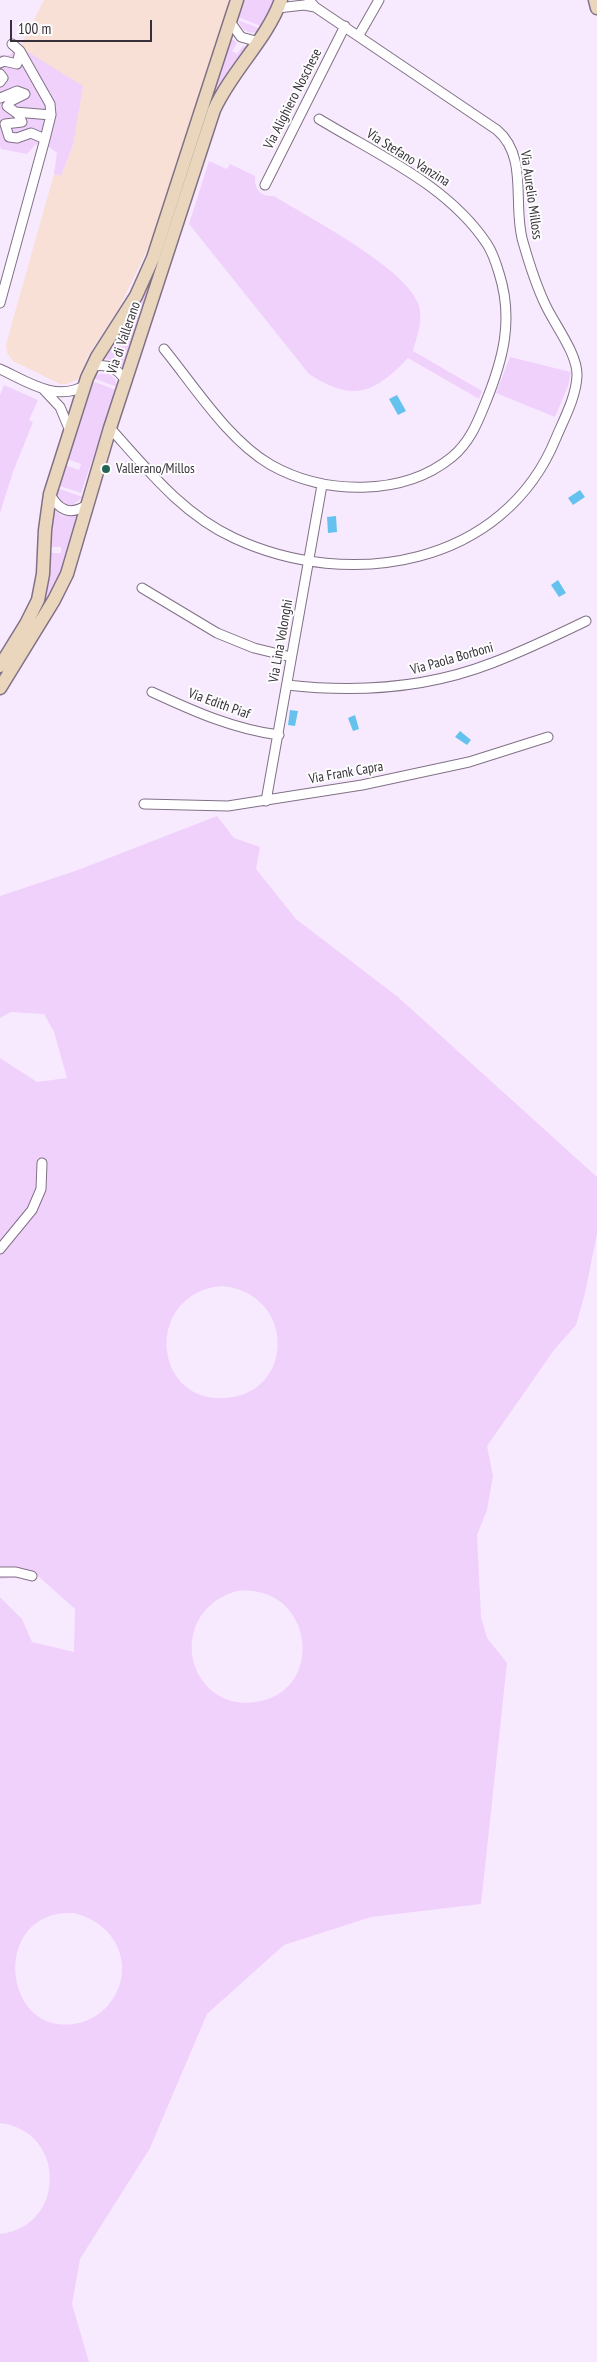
<!DOCTYPE html>
<html>
<head>
<meta charset="utf-8">
<style>
  body { margin:0 }
  #map { position:relative; width:597px; height:2362px; overflow:hidden; background:#f8eafe; font-family:"PT Sans Narrow",sans-serif }
  canvas { display:block }
  .scale { position:absolute; left:10px; top:20px; width:142px; height:22px; box-sizing:border-box; border:2px solid #37303a; border-top:0; padding-left:6px; font-size:15px; line-height:18px; white-space:nowrap; color:#37303a; -webkit-text-stroke:4px #fdfdfd; paint-order:stroke }
</style>
</head>
<body>
<div id="map">
<canvas width="597" height="2362"></canvas>
<div class="scale">100 m</div>
</div>
<script>
const ctx = document.querySelector('canvas').getContext('2d');
ctx.lineJoin = 'round';
function paint(path, color) { ctx.fillStyle = color; ctx.fill(path, 'evenodd'); }
function trace(path, color, width, dash) { ctx.strokeStyle = color; ctx.lineWidth = width; ctx.lineCap = dash ? 'butt' : 'round'; ctx.setLineDash(dash || []); ctx.stroke(path); }
function label(font, color, halo, rows, align = 'center') {
  ctx.font = font + ' "PT Sans Narrow",sans-serif'; ctx.lineWidth = 4; ctx.setLineDash([]); ctx.textBaseline = 'middle'; ctx.strokeStyle = halo; ctx.fillStyle = color; for (const [text, x, y, turn = 0] of rows) {
    ctx.save(); ctx.translate(x, y); ctx.rotate((+turn || 0) * Math.PI / 180); ctx.textAlign = isNaN(turn) ? turn : align; if (halo) ctx.strokeText(text, 0, 0); ctx.fillText(text, 0, 0); ctx.restore();
  }
}
const education = new Path2D(`
  M 44,0 L 228,0 L 227,9 L 151,242 L 119,308 L 88,356 L 78,379 L 67,384 L 60,384 L 13,361 L 7,353 L 6,344 L 54,174 L 61,176 L 73,145 L 20,47 Z`);
const green = new Path2D(`
  M 242,0 L 274,0 L 263,27 L 238,17 Z
  M 238,20 L 261,29 C 251,37 242,31 238,20 Z
  M 231,38 L 237,43 L 232,51 L 237,54 L 243,46 L 248,47 L 209,107 Z
  M 20,47 L 83,86 L 73,145 L 61,176 L 54,174 L 57,153 L 44,143 L 35,145 L 27,154 L 1,149 L 0,146 L 0,55 L 9,55 Z
  M 209,161 L 227,169 L 230,164 L 255,176 C 254,189 260,197 274,196 C 309,218 403,266 418,303 C 424,319 417,336 413,351 L 482,391 L 479,399 L 408,358 C 375,393 353,403 309,374 L 189,224 Z
  M 161,253 L 125,369 L 118,362 L 103,358 L 130,318 L 139,316 L 143,308 L 139,306 L 134,312 Z
  M 510,357 L 571,372 L 568,386 L 555,417 L 496,393 Z
  M 108,373 L 115,379 L 117,387 L 93,378 L 99,374 Z
  M 92,381 L 116,390 L 81,493 L 60,486 L 65,465 L 79,470 L 81,464 L 67,459 Z
  M 4,385 L 38,400 L 29,420 L 33,422 L 13,472 L 0,513 L 0,395 Z
  M 57,488 L 83,497 L 73,505 L 65,505 L 58,497 Z
  M 53,509 L 62,516 L 78,515 L 61,571 L 38,615 L 37,615 L 50,553 L 61,553 L 61,547 L 50,547 Z
  M 217,816 L 234,838 L 260,847 L 256,869 L 296,919 L 398,997 L 597,1177 L 597,1234 L 585,1293 L 576,1325 L 554,1350 L 487,1446 L 493,1476 L 487,1510 L 477,1535 L 481,1617 L 487,1638 L 507,1663 L 481,1904 L 371,1917 L 284,1945 L 207,2014 L 150,2148 L 80,2259 L 72,2304 L 89,2362 L 0,2362 L 0,2234 C 66,2227 67,2131 0,2123 L 0,1597 L 22,1619 L 32,1642 L 74,1652 L 75,1609 L 38,1576 L 0,1579 L 0,1058 L 37,1082 L 67,1078 L 54,1032 L 44,1014 L 11,1012 L 0,1018 L 0,896 L 78,870 ZM 221,1286 C 296,1292 296,1394 225,1398 C 152,1403 144,1294 221,1286 ZM 237,1591 C 314,1583 327,1692 256,1702 C 186,1712 164,1612 237,1591 ZM 74,1913 C 102,1920 124,1942 122,1973 C 120,1992 109,2009 92,2018 C 79,2025 65,2026 52,2023 C 0,2008 0,1909 74,1913 Z`);
const water = new Path2D(`
  M 397,395 L 406,411 L 398,415 L 389,399 Z
  M 580,490 L 585,497 L 573,505 L 568,498 Z
  M 336,516 L 337,532 L 328,533 L 327,517 Z
  M 558,580 L 566,593 L 559,597 L 551,585 Z
  M 290,710 L 298,711 L 295,726 L 288,725 Z
  M 355,715 L 359,729 L 353,731 L 348,718 Z
  M 460,731 L 471,740 L 467,745 L 455,737 Z`);
const street = new Path2D(`
  M 278,8 L 304,5 L 315,7
  M 231,23 L 241,37 L 259,42
  M 359,35 L 379,0
  M 20,51 L 50,104 L 51,115 L 45,139
  M 0,63 L 4,61 L 17,64 L 20,51 L 12,44
  M 0,74 L 3,78 L 0,82
  M 0,98 L 17,91 L 25,94 L 11,101 L 7,106 L 18,114 L 22,122 L 5,124 L 9,137 L 17,138 L 31,133 L 45,139 L 0,303
  M 15,112 L 51,115
  M 265,185 L 345,26
  M 164,349 C 195,387 228,440 271,465 C 324,495 403,497 452,457 C 469,443 477,424 485,404 C 503,360 514,320 499,273 C 496,263 493,253 487,244 C 448,185 378,155 319,119
  M 93,366 C 109,364 117,368 126,381
  M 0,369 C 26,381 56,402 84,386
  M 44,390 L 60,407 L 70,431
  M 110,428 C 147,469 182,514 234,538 C 350,592 504,566 556,438 C 564,419 576,397 577,376 C 578,354 554,324 545,304 C 536,285 529,263 523,242 C 512,206 529,157 497,130 L 315,7 L 309,0
  M 50,494 C 58,509 69,516 85,506
  M 142,588 L 217,633 L 254,648 L 291,657
  M 287,685 C 357,693 425,689 492,663 C 524,651 555,636 586,621
  M 152,692 C 193,711 233,729 279,735
  M 266,801 L 322,485
  M 144,804 L 228,806 L 362,785 L 469,762 L 548,737
  M 0,1249 L 32,1210 L 41,1189 L 42,1163
  M 0,1572 L 16,1572 L 32,1576`);
const secondary = new Path2D(`
  M 595,0 L 597,8
  M 0,666 L 26,624 L 38,600 L 43,574 L 45,530 L 50,494 L 87,378 L 97,357 L 136,296 L 153,258 L 237,0
  M 0,688 L 54,600 L 67,574 L 110,428 L 214,110 C 232,70 266,41 281,0`);
const markers = [
  [106,469,5,"#236554"]
];
const streetNames = [
  ["Via Alighiero Noschese",293,99,-63],
  ["Via Stefano Vanzina",408,158,32],
  ["Via Aurelio Milloss",531,195,82],
  ["Via di Vallerano",124,338,-71],
  ["Via Lina Volonghi",281,641,-80],
  ["Via Paola Borboni",452,659,-16],
  ["Via Edith Piaf",219,704,20],
  ["Via Frank Capra",346,773,-10]
];
const poiNames = [
  ["Vallerano/Millos",116,469]
];
paint(education, '#f8e0d6');
paint(green, '#f0d1fc');
paint(water, '#65c2ee');
trace(street, '#817187', 11);
trace(secondary, '#817187', 15);
trace(street, '#fff', 9);
trace(secondary, '#e9d6bd', 12);
for (const [x, y, r, color] of markers) { const dot = new Path2D(); dot.arc(x, y, r, 0, 2 * Math.PI); ctx.fillStyle = color; ctx.fill(dot); trace(dot, '#fdfdfd', 2); }
label('14px', '#37303a', '#fdfdfd', streetNames);
label('14px', '#37303a', '#fdfdfd', poiNames, 'left');
</script>
</body>
</html>
